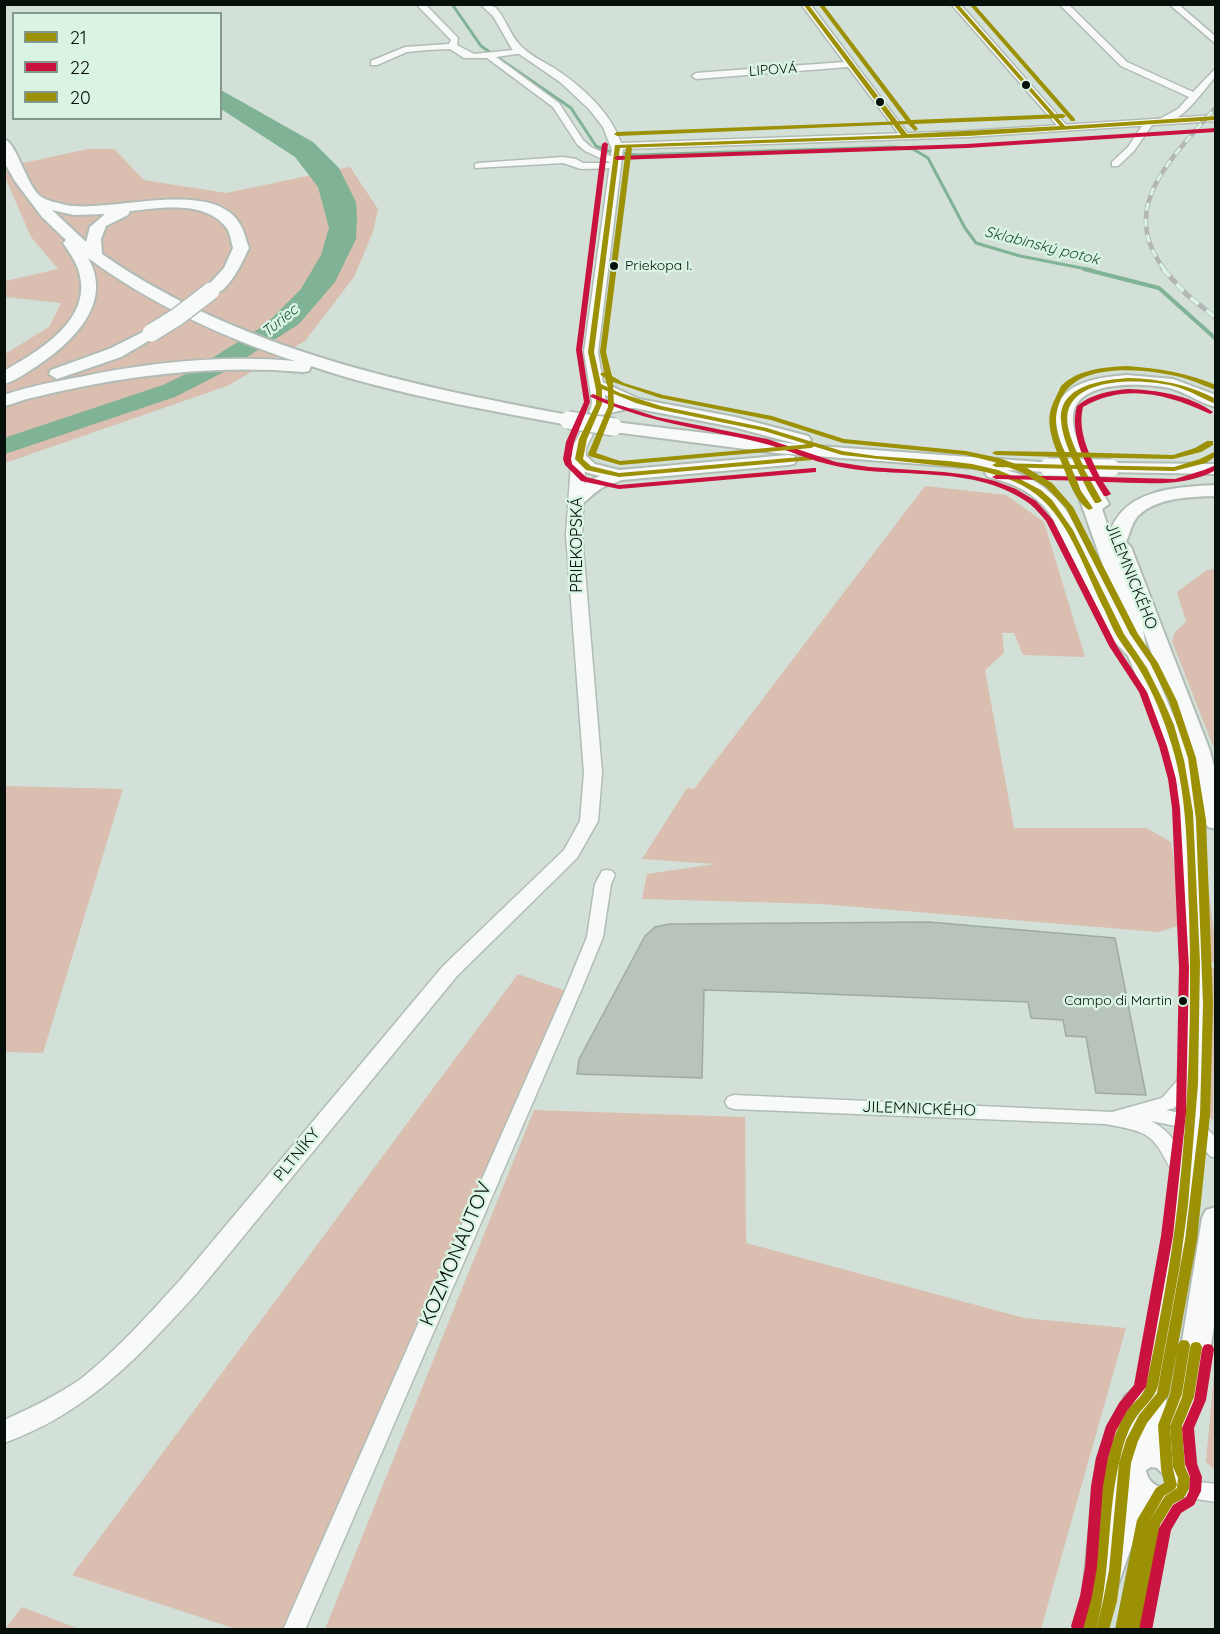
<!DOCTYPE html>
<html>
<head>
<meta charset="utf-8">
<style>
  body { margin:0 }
  #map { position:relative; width:1220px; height:1634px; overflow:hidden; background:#d2e0d7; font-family:Quicksand,sans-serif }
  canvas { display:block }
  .frame { position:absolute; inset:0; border:6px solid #070f0a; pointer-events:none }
  .legend { position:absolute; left:12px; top:12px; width:210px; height:108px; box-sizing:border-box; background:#d9f4e2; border:2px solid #85988c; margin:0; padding:8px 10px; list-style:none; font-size:18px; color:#070f0a }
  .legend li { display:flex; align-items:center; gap:12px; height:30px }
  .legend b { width:30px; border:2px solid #85988c }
</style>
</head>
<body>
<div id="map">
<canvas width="1220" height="1634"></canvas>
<div class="frame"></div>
<ul class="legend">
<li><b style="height:8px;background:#9c9004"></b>21</li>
<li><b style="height:8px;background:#c9133e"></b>22</li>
<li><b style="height:8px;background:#9c9004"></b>20</li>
</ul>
</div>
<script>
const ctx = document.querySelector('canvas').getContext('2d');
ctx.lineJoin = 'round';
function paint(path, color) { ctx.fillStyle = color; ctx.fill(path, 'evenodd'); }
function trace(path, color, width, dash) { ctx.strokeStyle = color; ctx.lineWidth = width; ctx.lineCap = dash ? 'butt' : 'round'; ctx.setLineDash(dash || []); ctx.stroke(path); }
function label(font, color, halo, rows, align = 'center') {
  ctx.font = font + ' Quicksand,sans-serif'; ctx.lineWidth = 5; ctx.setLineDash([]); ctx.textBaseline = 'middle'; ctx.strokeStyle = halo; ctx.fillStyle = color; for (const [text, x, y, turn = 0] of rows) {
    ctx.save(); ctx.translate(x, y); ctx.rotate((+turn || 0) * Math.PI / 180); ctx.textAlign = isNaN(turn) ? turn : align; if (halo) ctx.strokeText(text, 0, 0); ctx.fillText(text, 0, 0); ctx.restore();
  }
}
const green = new Path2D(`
  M 88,149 L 114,149 L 144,180 L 226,193 L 350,167 L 378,209 L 373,232 L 354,277 L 305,341 L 227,386 L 5,463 L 5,354 L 49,327 L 61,303 L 5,297 L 5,281 L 58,269 L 31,237 L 5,177 L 4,167 Z
  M 925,486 L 1006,495 L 1044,522 L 1085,657 L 1023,655 L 1014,633 L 1002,633 L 1004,653 L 985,670 L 1014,828 L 1146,828 L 1171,842 L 1184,924 L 1159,932 L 822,904 L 642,899 L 647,874 L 715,864 L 642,859 L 687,788 L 694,789 Z
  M 1215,569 L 1216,569 L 1215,751 L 1172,641 L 1175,632 L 1186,622 L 1177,592 L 1207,570 Z
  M 5,786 L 123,789 L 43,1053 L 5,1052 Z
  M 1198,825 L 1202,833 L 1215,943 L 1215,962 L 1205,961 Z
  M 1205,967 L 1215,968 L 1213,1120 L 1201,1111 Z
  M 518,974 L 566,991 L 287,1630 L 236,1629 L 72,1575 Z
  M 534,1110 L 745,1117 L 746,1243 L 1024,1318 L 1126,1328 L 1041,1629 L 325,1629 Z
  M 1215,1363 L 1215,1470 L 1206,1462 Z
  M 22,1607 L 79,1629 L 5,1629 Z`);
const water = new Path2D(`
  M 221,90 L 313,142 L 339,168 L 356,202 L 357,219 L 356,239 L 335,282 L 299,324 L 222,373 L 175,397 L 5,454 L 4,438 L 163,385 L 188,373 L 265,325 L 301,289 L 321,255 L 329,228 L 318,187 L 295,157 L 221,109 Z`);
const streamFar1 = new Path2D(`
  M 452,4 L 481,46 L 571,108 L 596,146 L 608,151 L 636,155 L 893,147 L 913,149 L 928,158 L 965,228 L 976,243 L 1020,256 L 1092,270`);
const stream = new Path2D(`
  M 1084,269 L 1159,288 L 1216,339`);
const building = new Path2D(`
  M 929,922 L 1115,938 L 1146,1095 L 1096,1093 L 1086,1037 L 1066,1036 L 1063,1020 L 1031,1018 L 1028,1002 L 775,992 L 704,990 L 702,1078 L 577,1074 L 579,1059 L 645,936 L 655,927 L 669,924 Z`);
const minor = new Path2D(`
  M 416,4 L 425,4 L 458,38 L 457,45 L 474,54 L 523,49 L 523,53 L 496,57 L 559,103 L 583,140 L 591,147 L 619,160 L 618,168 L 581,169 L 563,163 L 475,168 L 475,164 L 478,163 L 563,157 L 576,159 L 583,163 L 611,163 L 585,151 L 577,144 L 553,107 L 487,58 L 464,58 L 450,49 L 427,50 L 407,52 L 377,65 L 371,65 L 371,61 L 405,47 L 449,44 L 451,40 Z
  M 801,4 L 810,4 L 908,134 L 908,138 L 902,138 L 848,67 L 696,79 L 692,76 L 696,73 L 844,62 Z
  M 951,4 L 960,4 L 1067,126 L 1067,130 L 1061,130 Z
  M 1059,4 L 1068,4 L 1127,62 L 1193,92 L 1216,68 L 1216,76 C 1203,91 1180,126 1158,124 L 1158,120 L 1178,109 L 1189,97 L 1121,66 Z
  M 1169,4 L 1178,4 L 1216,37 L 1216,44 Z
  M 1146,120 L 1154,122 L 1134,151 L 1118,166 L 1112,166 L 1112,162 L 1128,147 Z
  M 607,870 L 612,871 L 615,875 L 611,884 L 603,937 L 580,993 L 305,1630 L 283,1630 L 564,993 L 587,937 L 595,884 L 602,871 Z
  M 1190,1072 L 1196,1073 L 1199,1078 L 1196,1083 L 1174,1108 L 1166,1110 L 1197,1117 L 1216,1138 L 1216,1158 L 1210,1156 L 1186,1128 L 1151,1121 C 1173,1132 1181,1151 1190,1172 L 1187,1177 L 1181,1179 L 1175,1177 C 1152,1134 1154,1133 1105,1124 L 734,1109 L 728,1107 L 725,1102 L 728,1097 L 734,1095 L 1112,1112 L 1162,1098 L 1184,1073 Z
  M 1183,1480 L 1216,1484 L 1216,1502 L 1176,1496 L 1173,1489 L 1176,1482 Z`);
const tertiary = new Path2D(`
  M 480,4 L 495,7 C 506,18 509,34 520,45 C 529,55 542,61 554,68 C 581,86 610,111 621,143 L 967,131 L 1216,115 L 1216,121 L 967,137 L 623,149 L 598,352 L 606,402 L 603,414 L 586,448 L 582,535 L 602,773 L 598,821 L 577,858 L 457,976 L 197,1293 C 138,1357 89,1412 4,1443 L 4,1420 C 31,1408 58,1395 82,1378 C 118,1349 150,1313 181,1279 L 443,966 L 564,850 L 580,821 L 584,773 L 566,535 L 572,448 L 590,414 L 592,402 L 584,352 L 612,150 L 603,127 L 589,109 L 560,82 L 512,49 L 493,16 Z`);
const primary = new Path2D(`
  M 4,139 C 16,142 27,186 40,196 C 46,201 59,203 66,205 C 109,214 215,176 241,226 C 245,233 246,241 249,248 C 241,264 230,291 211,296 L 203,291 L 224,268 L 233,248 C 231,241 230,231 225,226 C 203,200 160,208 130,211 L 128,215 L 106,226 L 101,239 L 102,254 C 241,351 405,384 568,415 L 574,416 L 577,420 L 574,424 L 568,425 C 482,409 394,394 311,366 L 309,371 L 303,372 C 211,364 120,376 31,398 C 22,400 13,404 4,406 L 4,395 C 31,386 52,382 80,377 C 151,362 223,355 295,361 C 222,337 151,304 88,258 C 114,303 72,343 37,366 C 27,372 16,381 4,384 L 4,371 C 37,352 90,322 80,276 C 78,264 70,253 63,243 L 66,240 L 42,217 L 15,181 L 4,162 ZM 52,210 L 74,215 L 105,214 L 90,227 L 86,242 Z
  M 151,328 L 159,333 L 157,336 L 121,357 L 57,379 L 49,374 L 51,370 L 109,349 Z
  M 1127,375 L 1173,379 L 1216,395 L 1216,407 C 1199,403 1186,392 1169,388 C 1143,383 1076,379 1073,416 C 1071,440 1097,483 1109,504 L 1102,509 L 1110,533 C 1123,489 1177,487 1216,485 L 1216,496 C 1190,497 1157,497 1138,516 C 1131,524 1130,534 1126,542 L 1131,547 L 1210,751 L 1216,774 L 1216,829 L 1208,827 L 1205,822 L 1195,781 L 1202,856 L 1209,1015 L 1200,1187 L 1166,1393 L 1167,1412 L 1173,1397 L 1202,1218 L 1206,1210 L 1216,1207 L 1216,1313 L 1203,1397 L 1191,1426 L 1199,1489 L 1194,1499 L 1179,1511 L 1169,1527 L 1150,1630 L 1117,1630 L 1135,1537 L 1115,1593 L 1106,1630 L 1073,1630 L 1083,1593 L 1097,1460 L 1125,1396 L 1137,1386 L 1172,1187 L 1183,1015 L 1180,856 L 1173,779 L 1167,751 L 1128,656 L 1114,641 L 1050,514 C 1034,492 1013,483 988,477 L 985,473 L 987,469 L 776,453 L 614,432 L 608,431 L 605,427 L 608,423 L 614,422 L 797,444 L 733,427 L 634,408 C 621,409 602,417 592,415 L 589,411 L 592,407 L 614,399 L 592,389 L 590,385 L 592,381 L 598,380 L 639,399 L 735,417 L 808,436 L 811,440 L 804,445 L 1054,463 L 1057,467 L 1054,471 L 1048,472 L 1006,470 C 1033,477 1052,490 1068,513 L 1119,612 L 1080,500 C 1083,488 1075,478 1070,466 C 1064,452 1056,433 1056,418 C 1055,382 1101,377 1127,375 ZM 1143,630 L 1185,743 L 1148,656 ZM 1151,1467 L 1157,1468 L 1167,1478 L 1167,1484 L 1164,1487 C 1155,1488 1147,1479 1146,1470 Z
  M 579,454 L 585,455 L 595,464 L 619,470 L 788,455 L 794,456 L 797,460 L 794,464 L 788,465 L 622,480 C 615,483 605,485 599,490 C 588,497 584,508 569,504 L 567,500 C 575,488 587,481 600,476 C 587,473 578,470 570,459 L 573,455 Z
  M 1111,463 L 1216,464 L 1216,474 L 1105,472 L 1102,468 L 1105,464 Z`);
const railFar1 = new Path2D(`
  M 1165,270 C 1114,206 1176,155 1216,107`);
const rail = new Path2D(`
  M 1163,269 L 1186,294 L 1216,318`);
const primaryBridge = new Path2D(`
  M 151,333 L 177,317 L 211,291
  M 568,420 L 614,427
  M 1048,467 L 1111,468`);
const bus1 = new Path2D(`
  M 803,4 L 808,4 L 907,134 L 1060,126 L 953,4 L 958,4 L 1065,126 L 1216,116 L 1216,120 L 967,136 L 620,148 L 594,352 L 601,384 L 620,393 L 661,406 L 767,428 L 842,451 L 876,456 L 948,461 L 972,464 L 998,470 L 1020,479 L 1041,490 L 1052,500 L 1073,530 L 1124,634 L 1147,668 L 1164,702 L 1174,725 L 1184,760 L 1193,812 L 1200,962 L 1198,1084 L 1188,1205 L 1180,1265 L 1158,1386 C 1154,1399 1145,1405 1137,1416 C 1129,1427 1124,1441 1121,1455 C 1106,1512 1112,1571 1096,1630 L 1083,1630 C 1098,1573 1094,1514 1108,1458 C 1112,1442 1118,1425 1127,1411 C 1133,1402 1143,1397 1146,1386 C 1159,1325 1171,1264 1178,1202 C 1189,1105 1192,1008 1189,911 C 1187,855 1188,799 1172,746 C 1164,719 1153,692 1138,667 C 1132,657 1124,648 1118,638 C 1113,630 1109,620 1105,611 C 1086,574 1070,521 1037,495 C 1018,480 995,474 972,469 L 842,455 L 764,431 L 657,409 L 636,403 L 602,389 L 602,404 L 587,439 L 583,459 L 591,466 L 619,473 L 812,456 L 816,458 L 812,460 L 619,477 L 586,470 L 575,459 L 579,439 L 596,404 L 596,390 L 588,352 L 615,145 L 901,135 Z
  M 1128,378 C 1160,379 1187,384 1216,399 L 1216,404 C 1203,399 1191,391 1177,387 C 1149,379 1078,375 1068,411 C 1064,428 1076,450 1083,465 L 1174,467 L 1200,459 L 1216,451 L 1216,456 L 1206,463 L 1174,471 L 1084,469 L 1102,501 L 1098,503 L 1095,503 L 1088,491 L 1077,469 L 996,467 L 992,465 L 996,463 L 1075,465 C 1069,451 1062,436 1061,420 C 1059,385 1103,380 1128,378 Z
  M 1196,1342 L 1200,1343 L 1202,1347 L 1194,1397 L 1182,1426 L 1185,1467 L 1190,1478 L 1189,1489 L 1184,1498 L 1173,1504 L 1160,1525 L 1140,1630 L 1127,1630 L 1148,1523 L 1165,1496 L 1177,1488 L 1178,1478 L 1173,1467 L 1170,1426 L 1182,1397 L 1190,1347 L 1192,1343 Z`);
const bus2 = new Path2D(`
  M 1216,128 L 1216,132 L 967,148 L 617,160 L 614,158 L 617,156 L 967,144 Z
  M 605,142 L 608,144 L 582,350 L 590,402 L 574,442 L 571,459 L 572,464 L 586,477 L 619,485 L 813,468 L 816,468 L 816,472 L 619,489 L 581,481 L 565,465 L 563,459 L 566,442 L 584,402 L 576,350 L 602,144 Z
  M 1128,389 C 1156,390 1190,395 1213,412 L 1210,414 L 1208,413 C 1167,394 1125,383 1083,407 C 1077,431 1090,456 1100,477 L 1175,479 L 1204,470 L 1216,465 L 1216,470 C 1182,489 1140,482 1103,482 L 1111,494 L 1107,496 L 1104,496 L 1095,481 L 996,479 L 992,477 L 996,475 L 1093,477 C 1082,456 1070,430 1077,406 C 1091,394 1109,391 1128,389 Z
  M 593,394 L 616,404 L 657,417 L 767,439 L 836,462 L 869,467 L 944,472 L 969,475 L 995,481 L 1016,489 L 1036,501 L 1053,520 L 1117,646 L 1147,692 L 1167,746 L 1176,779 L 1180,808 L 1189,968 L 1186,1113 L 1173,1236 L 1146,1387 L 1127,1411 L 1116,1431 L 1108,1458 L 1103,1486 L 1097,1567 L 1092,1596 L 1083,1630 L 1073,1630 L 1071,1626 L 1080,1596 L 1085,1567 L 1091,1486 L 1096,1458 L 1106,1426 L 1119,1403 L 1134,1385 L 1161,1236 L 1176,1113 L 1179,968 L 1172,808 L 1168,779 L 1159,746 L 1139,692 L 1109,646 L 1046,521 C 1041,515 1036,509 1030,504 C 975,463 899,480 836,466 C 810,461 787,449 762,443 C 703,428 647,423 591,397 L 590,396 Z
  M 1208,1344 L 1212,1345 L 1214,1349 L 1206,1400 L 1194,1428 L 1197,1464 L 1202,1477 L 1201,1491 L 1194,1505 L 1181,1513 L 1171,1530 L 1152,1630 L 1139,1630 L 1159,1528 L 1173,1505 L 1186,1497 L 1189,1491 L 1190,1477 L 1185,1464 L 1182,1428 L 1194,1400 L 1202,1349 L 1204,1345 Z`);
const bus3 = new Path2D(`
  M 818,4 L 823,4 L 911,120 L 1063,114 L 1066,116 L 1063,118 L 914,124 L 918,129 L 915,131 L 908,124 L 617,136 L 614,134 L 617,132 L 906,121 Z
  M 969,4 L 974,4 L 1075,119 L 1075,121 L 1071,121 Z
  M 629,146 L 632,148 L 606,352 L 612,376 L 624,383 L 663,395 L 772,416 L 844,439 L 966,451 L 999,458 L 1027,468 L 1052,483 L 1073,507 L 1138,634 L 1158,663 L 1177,701 L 1196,758 L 1206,820 L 1213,1004 L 1210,1115 L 1197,1240 L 1169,1395 L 1147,1423 L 1138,1441 L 1131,1463 L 1121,1570 L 1117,1601 L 1109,1630 L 1096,1630 L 1103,1601 L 1109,1570 L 1119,1463 L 1126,1440 L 1139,1415 L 1157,1393 L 1185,1240 L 1200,1115 L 1203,1004 L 1196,820 L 1188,758 L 1169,701 L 1150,663 L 1130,634 L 1066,508 L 1046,487 L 1021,472 L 994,462 L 966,455 L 843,443 L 771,420 L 660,398 L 613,382 L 614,407 L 596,453 L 620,461 L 811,444 L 815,446 L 811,448 L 620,465 L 589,456 L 588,454 L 608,407 L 608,388 L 605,378 L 600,374 L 604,372 L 600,352 L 626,148 Z
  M 1127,366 C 1158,368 1187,373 1216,385 L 1216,390 C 1202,385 1190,379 1176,376 C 1145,369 1082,362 1063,395 C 1052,416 1055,431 1065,452 L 1173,455 L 1195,448 L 1207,441 L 1213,441 L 1213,445 L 1201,452 L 1173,459 L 1067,457 L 1081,491 L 1093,508 L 1089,510 C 1073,500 1067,474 1059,457 L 996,455 L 992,453 L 996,451 L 1057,452 C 1050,434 1045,417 1055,399 C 1057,395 1059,390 1061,386 C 1078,369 1105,367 1127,366 Z
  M 1184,1340 L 1188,1341 L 1190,1345 L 1182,1394 L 1170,1425 L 1173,1469 L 1177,1485 L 1175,1489 L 1164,1496 L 1149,1522 L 1128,1628 L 1127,1630 L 1115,1630 L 1137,1520 L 1156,1488 L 1164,1483 L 1161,1469 L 1158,1425 L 1170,1394 L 1178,1345 L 1180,1341 Z`);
const markers = [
  [1026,85,5,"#070f0a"],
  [880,102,5,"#070f0a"],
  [614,266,5,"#070f0a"],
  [1183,1001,5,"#070f0a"]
];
const farStreetnames = [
  ["LIPOVÁ",773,70,-4]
];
const busNames = [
  ["Priekopa I.",625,266],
  ["Campo di Martin",1172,1001,"right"]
];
const farWaternames = [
  ["Sklabinský potok",1042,246,14],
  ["Turiec",280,321,-39]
];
const streetNames = [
  ["PRIEKOPSKÁ",577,545,-90],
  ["JILEMNICKÉHO",1131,576,68],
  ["JILEMNICKÉHO",919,1109,2],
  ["PLTNÍKY",297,1155,-51]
];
const nearStreetnames = [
  ["KOZMONAUTOV",456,1254,-67]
];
paint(green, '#dabeb0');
paint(water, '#80b295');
trace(streamFar1, '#80b295', 3);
trace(stream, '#80b295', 4);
paint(building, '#b8c3bc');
trace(building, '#9faaa3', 1.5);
trace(minor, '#b1bcb5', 3);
trace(tertiary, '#b1bcb5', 3);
trace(primary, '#b1bcb5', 4);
paint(minor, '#f8faf9');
paint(tertiary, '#f8faf9');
paint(primary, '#f8faf9');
trace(railFar1, '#b3b6b4', 4.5);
trace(rail, '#b3b6b4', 5);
trace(railFar1, '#d9f4e2', 3, [8]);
trace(rail, '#d9f4e2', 4, [10]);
trace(primaryBridge, '#b1bcb5', 20, []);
trace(primaryBridge, '#f8faf9', 17);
paint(bus1, '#9c9004');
paint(bus2, '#c9133e');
paint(bus3, '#9c9004');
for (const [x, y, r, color] of markers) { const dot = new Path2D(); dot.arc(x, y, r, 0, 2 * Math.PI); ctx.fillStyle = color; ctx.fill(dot); trace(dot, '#d9f4e2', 2); }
label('14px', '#070f0a', '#d9f4e2', farStreetnames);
label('14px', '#070f0a', '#d9f4e2', busNames, 'left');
label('italic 15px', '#1a4d32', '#d9f4e2', farWaternames);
label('16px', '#070f0a', '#d9f4e2', streetNames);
label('20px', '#070f0a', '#d9f4e2', nearStreetnames);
</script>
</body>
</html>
